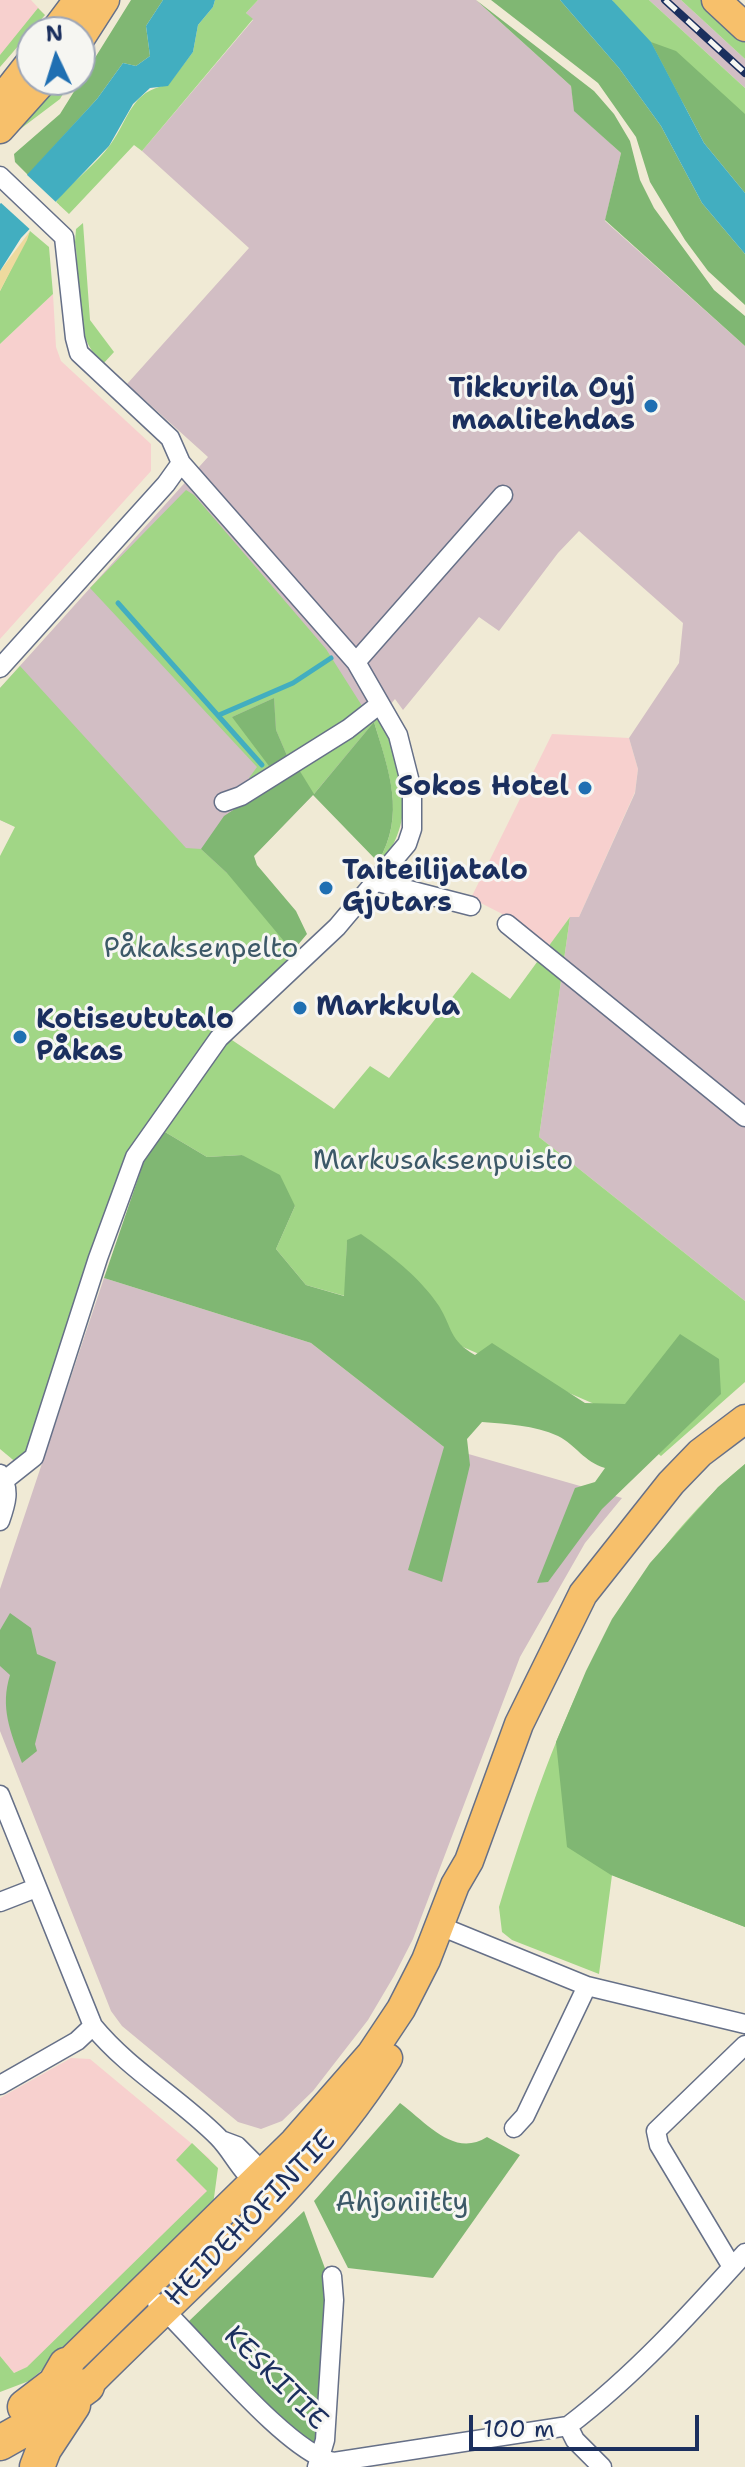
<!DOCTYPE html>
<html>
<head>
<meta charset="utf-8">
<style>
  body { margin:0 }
  #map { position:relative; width:745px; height:2467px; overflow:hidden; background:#f0ead5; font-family:"Shantell Sans",sans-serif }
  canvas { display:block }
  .north { position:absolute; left:16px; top:16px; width:80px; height:80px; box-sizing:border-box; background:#f6f6f2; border:2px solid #9ea6b7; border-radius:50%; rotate:356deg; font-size:22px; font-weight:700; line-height:32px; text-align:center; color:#1b2f5e }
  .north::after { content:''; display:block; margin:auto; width:28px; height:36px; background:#1f6fb2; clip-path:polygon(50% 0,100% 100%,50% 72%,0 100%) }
  .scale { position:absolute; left:469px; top:2415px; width:230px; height:36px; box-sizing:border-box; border:4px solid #1b2f5e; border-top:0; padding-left:10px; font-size:24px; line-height:28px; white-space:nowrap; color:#1b2f5e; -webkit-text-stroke:6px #f6f6f2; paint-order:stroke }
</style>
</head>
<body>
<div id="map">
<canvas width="745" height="2467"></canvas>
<div class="north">N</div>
<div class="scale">100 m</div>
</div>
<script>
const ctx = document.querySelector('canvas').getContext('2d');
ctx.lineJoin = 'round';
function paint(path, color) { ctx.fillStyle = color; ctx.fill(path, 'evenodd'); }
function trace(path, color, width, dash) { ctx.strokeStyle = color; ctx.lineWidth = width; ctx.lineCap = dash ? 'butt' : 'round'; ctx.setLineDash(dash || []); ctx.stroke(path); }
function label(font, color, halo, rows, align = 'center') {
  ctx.font = font + ' "Shantell Sans",sans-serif'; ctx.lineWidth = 6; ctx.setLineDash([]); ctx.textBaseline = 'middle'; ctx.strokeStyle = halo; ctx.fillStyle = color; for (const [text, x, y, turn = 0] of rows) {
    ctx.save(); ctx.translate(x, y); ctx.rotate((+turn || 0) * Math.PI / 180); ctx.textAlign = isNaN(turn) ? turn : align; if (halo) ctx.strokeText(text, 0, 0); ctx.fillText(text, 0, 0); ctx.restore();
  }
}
const built = new Path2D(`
  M 0,0 L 31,0 L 45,15 L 0,67 Z
  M 53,294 L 56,347 L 61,361 L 151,444 L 151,471 L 0,639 L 0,344 Z
  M 552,734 L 629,738 L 638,769 L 635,792 L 579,917 L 570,917 L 550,945 L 514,920 L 471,898 Z
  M 71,2058 L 90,2059 L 209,2158 L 215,2168 L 212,2191 L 32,2365 L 14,2373 L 0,2356 L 0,2098 Z`);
const industrial = new Path2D(`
  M 258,0 L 476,0 L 571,86 L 575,111 L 621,153 L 605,221 L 745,346 L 745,1301 L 539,1137 L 570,917 L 579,917 L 635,793 L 638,769 L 629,738 L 679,663 L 683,623 L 579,531 L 558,553 L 499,631 L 479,617 L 403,710 L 395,699 L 313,795 L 240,870 L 163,888 L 0,820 L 0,688 L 208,457 L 127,384 L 249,248 L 142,151 L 253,20 L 246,13 Z
  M 649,0 L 681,0 L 745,59 L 745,88 Z
  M 104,1278 L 311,1343 L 444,1447 L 622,1498 L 585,1543 L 520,1657 L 413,1939 L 394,1976 L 368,2020 L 313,2091 L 282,2121 L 261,2129 L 238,2122 L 122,2026 L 111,2011 L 0,1731 L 0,1589 Z`);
const green = new Path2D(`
  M 215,0 L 258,0 L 246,13 L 253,19 L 142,151 L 134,145 L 69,214 L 56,202 L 61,195 C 76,179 97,163 110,145 C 130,118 130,91 168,85 L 193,52 L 198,25 L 213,7 Z
  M 612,0 L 649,0 L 745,88 L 745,193 Z
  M 681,0 L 703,0 L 745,39 L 745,59 Z
  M 38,8 L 45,15 L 0,67 L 0,55 Z
  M 52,80 L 71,80 L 60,99 L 15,133 Z
  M 83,223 L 90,320 L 114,352 L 103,364 C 69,332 82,285 75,242 L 76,229 Z
  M 30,231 L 49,247 L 53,294 L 0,344 L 0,291 Z
  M 186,490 L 194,495 L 326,649 L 364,709 L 258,778 L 249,778 L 257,767 L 90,588 ZM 274,698 L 276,730 L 288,758 L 232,717 Z
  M 20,666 L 186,848 L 201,849 L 227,873 L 240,870 L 302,952 L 148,1131 L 30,1454 L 18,1464 L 0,1449 L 0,856 L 15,827 L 0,820 L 0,688 Z
  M 380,715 C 401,773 420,810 381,865 L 378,862 C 406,815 389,772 374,722 L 313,795 L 298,768 Z
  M 570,917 L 539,1137 L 745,1301 L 745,1382 L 661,1456 L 592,1403 L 456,1344 L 438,1306 L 347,1241 L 345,1296 L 306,1285 L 276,1249 L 295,1206 L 242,1155 L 207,1157 L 165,1132 L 229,1038 L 334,1109 L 370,1066 L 389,1078 L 472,972 L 510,999 Z
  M 745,1464 L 745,1927 L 612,1875 L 599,1974 L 512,1940 L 502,1932 L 499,1907 C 551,1742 608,1578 745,1464 Z
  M 192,2143 L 218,2168 L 213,2205 L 66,2350 L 29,2381 L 0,2392 L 0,2356 L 14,2373 L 27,2367 L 207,2191 L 176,2160 Z`);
const forest = new Path2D(`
  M 131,0 L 163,0 L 146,26 L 150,56 L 136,66 L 123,63 L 97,99 L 28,175 L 15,162 L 14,154 L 60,114 Z
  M 476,0 L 594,91 L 614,114 L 630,141 L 640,180 L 654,208 L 714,290 L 745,316 L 745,346 L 605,220 L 621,153 L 574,111 L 571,86 Z
  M 491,0 L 560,0 L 619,68 L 661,126 L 702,203 L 745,254 L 745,305 L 708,271 L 685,240 L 650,182 L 636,137 L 598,83 Z
  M 651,42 L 676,51 L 745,114 L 745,193 L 704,143 Z
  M 274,698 L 276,730 L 288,758 L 269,766 L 232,717 Z
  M 374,722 C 389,771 406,815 378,862 L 313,795 L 254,856 L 257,865 L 296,911 L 307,934 L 297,946 L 288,946 L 227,873 L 201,849 L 224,816 L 298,768 L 314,794 Z
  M 165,1132 L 207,1157 L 242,1155 L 280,1175 L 295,1206 L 276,1249 L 306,1285 L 344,1296 L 347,1240 L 361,1234 C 389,1254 419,1276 439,1306 C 453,1329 449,1340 475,1355 L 492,1343 L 585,1403 L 625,1404 L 680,1334 L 719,1359 L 721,1394 L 602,1509 L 548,1582 L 537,1583 L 575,1488 L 595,1482 L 605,1468 C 584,1462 576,1445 558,1436 C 534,1425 507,1424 482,1422 L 467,1439 L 470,1465 L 442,1582 L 408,1570 L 444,1447 L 311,1343 L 104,1278 L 145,1158 Z
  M 745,1464 L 745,1927 L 611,1875 L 567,1847 L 556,1742 L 586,1671 L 612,1619 L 650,1563 L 718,1487 Z
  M 10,1613 L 31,1628 L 37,1654 L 56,1662 L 35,1744 L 37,1751 L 22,1763 C 10,1731 0,1707 10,1675 L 0,1666 L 0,1630 Z
  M 400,2103 C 427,2123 454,2158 487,2137 L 520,2155 L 433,2278 L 348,2268 L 314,2201 Z
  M 304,2211 L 327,2274 L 318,2438 L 312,2444 L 306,2443 L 188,2322 Z`);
const sand = new Path2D(`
  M 30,231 L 27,240 L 0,291 L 0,271 Z`);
const water = new Path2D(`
  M 163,0 L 215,0 L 213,7 L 198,25 L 193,52 L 168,86 L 150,88 L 133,104 L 109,146 L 21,238 L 0,271 L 0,204 L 97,99 L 123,63 L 136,66 L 150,56 L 146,26 Z
  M 560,0 L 612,0 L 651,42 L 704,143 L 745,193 L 745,254 L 702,203 L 661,126 L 619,68 Z`);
const pier = new Path2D(`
  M 25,173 L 59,205 L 34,233 L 0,202 Z`);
const stream = new Path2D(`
  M 118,603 L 262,765
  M 219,715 L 293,683 L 331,658`);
const street = new Path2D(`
  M 0,176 L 64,237 L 75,338 L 79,353 L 170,438 L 181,463 L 356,662 L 398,735 L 412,790 L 412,829 L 407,844 L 337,927 L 219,1038 L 135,1157 L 98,1258 L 34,1457 L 5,1480
  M 356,662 L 503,495
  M 0,668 L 166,484 L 181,463
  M 224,802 L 241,796 L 348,729 L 380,704
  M 378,882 L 471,906
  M 507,924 L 745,1117
  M 0,1474 C 11,1489 6,1504 0,1521
  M 0,1795 L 93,2026 C 129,2070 178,2097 218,2137 C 234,2153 241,2175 263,2187
  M 0,1902 L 36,1888
  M 440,1926 L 587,1986 L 745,2024
  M 0,2085 L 77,2041 L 93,2026
  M 514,2128 L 525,2116 L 587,1986
  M 221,2140 L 237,2146 L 268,2177
  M 732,2267 L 659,2145 L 656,2131 L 745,2045
  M 157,2303 C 197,2340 288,2454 334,2462 L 568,2426 C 634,2376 690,2314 745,2253
  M 568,2426 L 575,2440 L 602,2467
  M 317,2467 L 325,2440 L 334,2300 L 332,2276`);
const primary = new Path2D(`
  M 716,0 L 745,27
  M 54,32 L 78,0
  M 80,39 L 105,0
  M 0,101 L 32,60
  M 0,129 L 44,80
  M 66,2365 L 294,2142 L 371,2054 L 401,2009 L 426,1960 L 455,1885 L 469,1861 L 519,1724 L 583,1594 L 671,1483 L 700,1453 L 745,1419
  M 87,2386 C 191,2281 309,2184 388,2058`);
const highway = new Path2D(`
  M 25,2407 L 55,2384 L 66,2365
  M 0,2443 L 39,2421 L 87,2386
  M 37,2467 L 44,2449 L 73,2405`);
const rail = new Path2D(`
  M 665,0 L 745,73`);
const markers = [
  [651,406,8,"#1f6fb2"],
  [585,788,8,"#1f6fb2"],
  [326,888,8,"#1f6fb2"],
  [300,1008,8,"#1f6fb2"],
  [20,1037,8,"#1f6fb2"]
];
const poiNames = [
  ["Tikkurila Oyj",635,390,"right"],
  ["maalitehdas",635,422,"right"],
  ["Sokos Hotel",569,788,"right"],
  ["Taiteilijatalo",342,872],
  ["Gjutars",342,904],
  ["Markkula",316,1008],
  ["Kotiseututalo",36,1021],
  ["Påkas",36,1053]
];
const parkNames = [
  ["Påkaksenpelto",201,950],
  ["Markusaksenpuisto",443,1162],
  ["Ahjoniitty",402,2204]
];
const streetNames = [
  ["HEIDEHOFINTIE",251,2219,-46],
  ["KESKITIE",275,2379,45]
];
paint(built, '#f7d0ce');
paint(industrial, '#d2bec4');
paint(green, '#a1d686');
paint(forest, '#80b773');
paint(sand, '#eeda9e');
paint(water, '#42aec0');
paint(pier, '#f0ead5');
trace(stream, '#42aec0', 5);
trace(street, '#667088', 21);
trace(primary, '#667088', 31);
trace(highway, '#667088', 37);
trace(street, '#fff', 18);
trace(primary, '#f7c06b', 28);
trace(highway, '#f7c06b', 34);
trace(rail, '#1b2f5e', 8);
trace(rail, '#f6f6f2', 5, [15]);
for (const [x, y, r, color] of markers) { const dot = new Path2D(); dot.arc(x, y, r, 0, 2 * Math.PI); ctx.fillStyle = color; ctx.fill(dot); trace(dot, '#f6f6f2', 3); }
label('bold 28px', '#1b2f5e', '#f6f6f2', poiNames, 'left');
label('28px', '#3c5968', '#f6f6f2', parkNames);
label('28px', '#1b2f5e', '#f6f6f2', streetNames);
</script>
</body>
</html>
